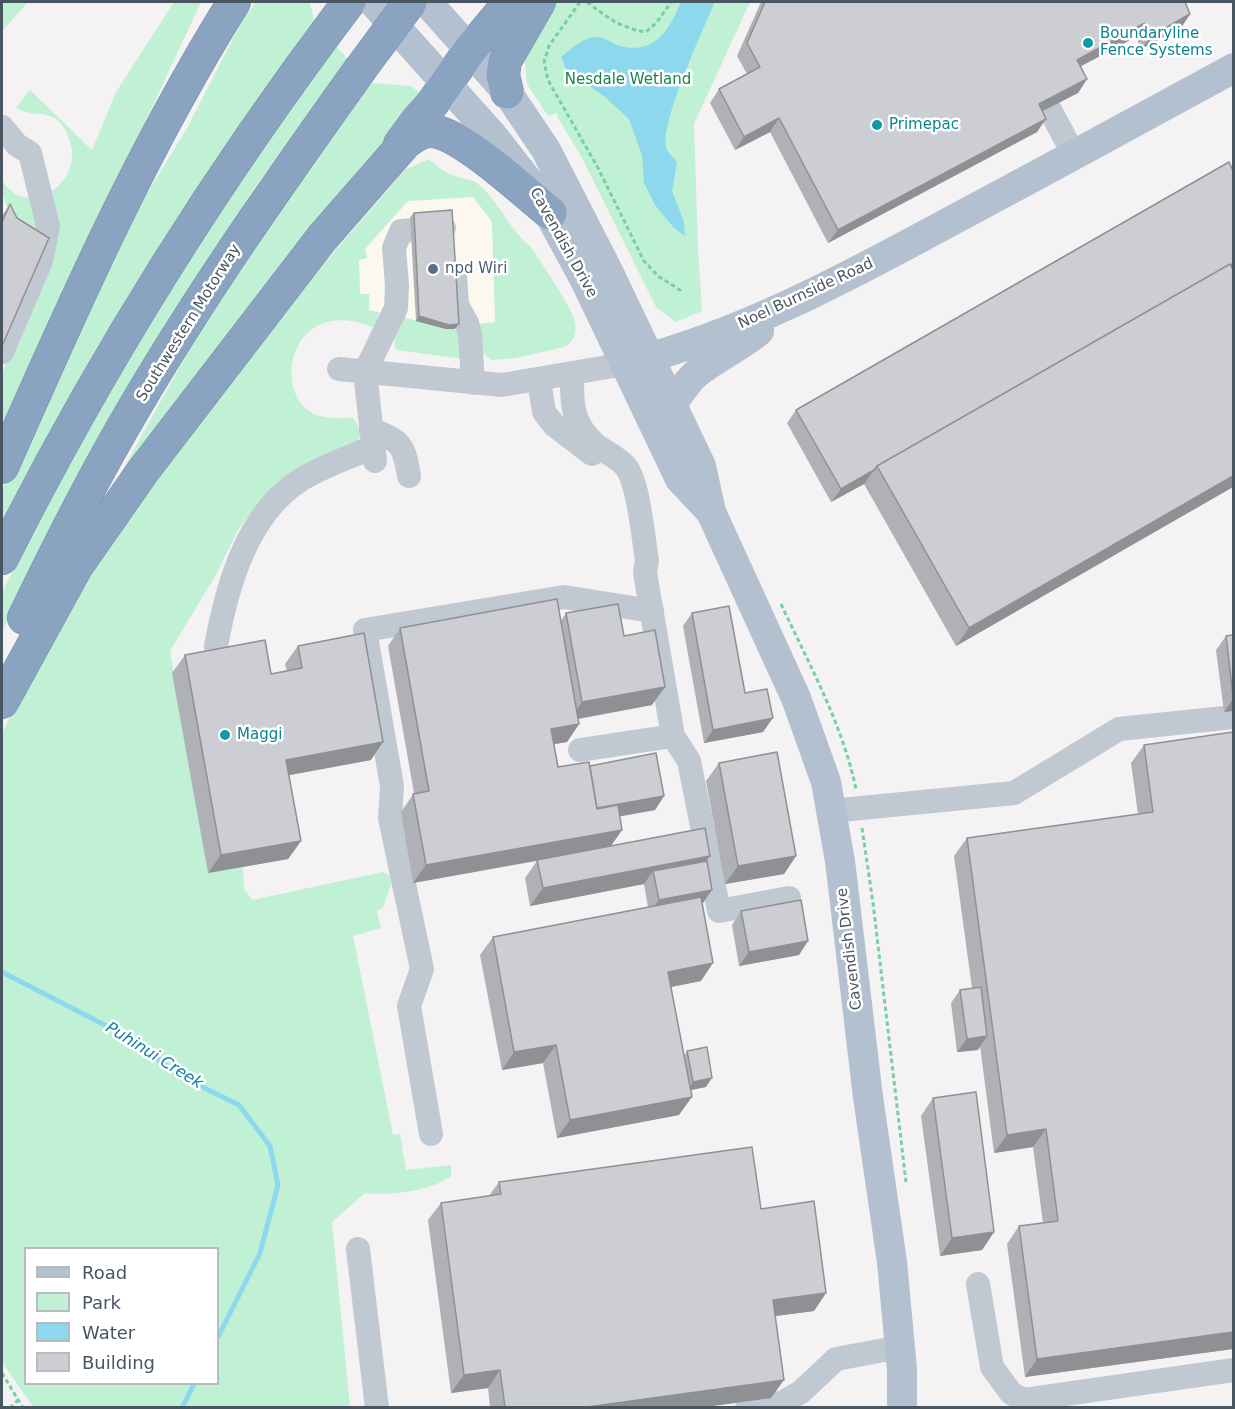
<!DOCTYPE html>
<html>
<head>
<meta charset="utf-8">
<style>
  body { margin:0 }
  #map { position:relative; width:1235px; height:1409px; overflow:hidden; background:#f4f2f2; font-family:"DejaVu Sans",sans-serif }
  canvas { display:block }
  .frame { position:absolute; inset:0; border:3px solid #495560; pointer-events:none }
  .legend { position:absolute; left:24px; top:1247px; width:195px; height:138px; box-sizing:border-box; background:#fff; border:2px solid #b6bbbf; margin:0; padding:8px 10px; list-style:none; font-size:18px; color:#495560 }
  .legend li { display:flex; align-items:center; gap:12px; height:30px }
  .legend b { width:30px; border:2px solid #b6bbbf }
</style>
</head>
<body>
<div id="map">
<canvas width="1235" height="1409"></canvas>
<div class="frame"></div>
<ul class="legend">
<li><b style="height:8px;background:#b2c0d0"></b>Road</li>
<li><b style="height:16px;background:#c1f1d4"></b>Park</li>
<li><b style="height:16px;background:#8ed8ee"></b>Water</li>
<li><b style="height:16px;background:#ccced4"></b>Building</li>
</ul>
</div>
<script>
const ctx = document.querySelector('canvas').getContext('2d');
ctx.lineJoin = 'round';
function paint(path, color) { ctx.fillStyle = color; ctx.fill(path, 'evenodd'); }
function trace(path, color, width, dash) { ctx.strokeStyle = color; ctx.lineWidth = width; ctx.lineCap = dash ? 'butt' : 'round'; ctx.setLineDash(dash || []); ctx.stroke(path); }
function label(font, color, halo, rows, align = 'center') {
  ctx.font = font + ' "DejaVu Sans",sans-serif'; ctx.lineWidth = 5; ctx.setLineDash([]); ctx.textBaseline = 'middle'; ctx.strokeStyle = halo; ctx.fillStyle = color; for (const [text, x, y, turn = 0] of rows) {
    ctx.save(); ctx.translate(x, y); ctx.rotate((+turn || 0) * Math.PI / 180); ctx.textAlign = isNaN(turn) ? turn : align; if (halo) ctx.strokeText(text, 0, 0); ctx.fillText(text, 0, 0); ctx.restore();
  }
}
const commercial = new Path2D(`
  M 479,197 L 522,240 L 500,329 L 446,329 L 400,316 L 369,310 L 371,304 L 369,294 L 360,294 L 359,259 L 367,258 L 365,249 L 408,201 Z`);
const green = new Path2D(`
  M 2,2 L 28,2 L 2,31 Z
  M 174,2 L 201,2 L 129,157 L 67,282 L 2,440 L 2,374 L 50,253 C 23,233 2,217 2,180 C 25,220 84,185 70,142 C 68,134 63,124 56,119 C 44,111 28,116 16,108 L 30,90 L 92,150 L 116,92 Z
  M 256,2 L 310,2 L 314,22 C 239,123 168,228 104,336 C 68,397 36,462 2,524 L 2,490 L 53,371 L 116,244 L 186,130 L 242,21 Z
  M 550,2 L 750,2 L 694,124 L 698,248 L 702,311 L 676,322 L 656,307 L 581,156 L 558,118 L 557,113 L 548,116 L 527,84 L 525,64 L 525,44 Z
  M 335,45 L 348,59 L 253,190 L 28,576 L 2,633 L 2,592 L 88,430 L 176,279 L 243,176 Z
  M 371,83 L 411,86 L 421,94 L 80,547 L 193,343 L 303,177 Z
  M 429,159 C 436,165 443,172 452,175 C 462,179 471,178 479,185 C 499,202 510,230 531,247 C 541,263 572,307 575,322 C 577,333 574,342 564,347 L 516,358 L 491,360 L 480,350 L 479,324 L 495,322 L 492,225 L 490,219 L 473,197 L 408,201 L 365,249 L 367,258 L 359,260 L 360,294 L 369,294 L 369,310 L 379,312 L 375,328 C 286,290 269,402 320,416 C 330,419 343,418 353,418 C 360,427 362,434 357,445 L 261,501 L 239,528 L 214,578 L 170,651 L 208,873 L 243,867 L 244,888 L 252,900 L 383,872 L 389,875 L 392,882 L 383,908 L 377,911 L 381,928 L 353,936 L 393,1135 L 400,1134 L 406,1170 L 451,1165 L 451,1176 C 432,1191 389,1196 365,1193 L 332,1222 L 350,1407 L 33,1407 L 2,1362 L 2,733 L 54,629 L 161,474 L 289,304 L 405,170 ZM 26,1248 L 218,1248 L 218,1384 L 26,1384 Z
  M 400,316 L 446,329 L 460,329 L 463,359 L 397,350 L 395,348 L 394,333 Z`);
const water = new Path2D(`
  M 681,2 L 715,2 C 703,30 661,120 666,147 C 667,152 673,157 677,162 L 672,191 L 684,222 L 685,236 L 674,228 L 655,205 L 644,183 L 642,155 L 629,119 L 605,97 L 567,71 L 561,57 C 572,48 583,37 598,37 C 605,37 613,44 620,46 C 655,55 669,30 681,2 Z`);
const stream = new Path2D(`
  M 2,972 L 128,1037 L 182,1077 L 239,1105 L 270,1146 L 278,1185 L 260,1253 L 218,1337
  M 182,1408 L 194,1384`);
const path = new Path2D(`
  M 580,2 L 549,46 L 544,62 L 548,80 L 598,168 L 644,261 L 658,276 L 683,292
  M 587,2 C 607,17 620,28 646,32 L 657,22 L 671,2
  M 781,604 C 809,664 842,723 856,789
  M 862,828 L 873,903 L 906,1182
  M 2,1373 L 23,1408
  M 10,1408 L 18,1400`);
const minor = new Path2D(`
  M 1049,108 L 1074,155
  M 2,127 L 17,145 L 30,153 L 48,226 L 41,261 L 2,352
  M 455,275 L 457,305 L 467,323 L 470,334 L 473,383
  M 339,369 L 502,385 L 625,364
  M 572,374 C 572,405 571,423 596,445 C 605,452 619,458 626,467 C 639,483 643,538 647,560 L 645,573 L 673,736 L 689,761 L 719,911 L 789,898
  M 539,380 L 544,412 L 554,425 L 592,454
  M 371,430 C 401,440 404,445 409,476
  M 375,461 L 365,372 L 396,308 L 397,285 L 394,248 L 401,231 L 444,228
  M 216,646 C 227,586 247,513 302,479 C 323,466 350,457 373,447
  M 580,750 L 673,736
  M 831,811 L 1014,793 L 1119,729 L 1234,717
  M 431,1134 L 409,1006 L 422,969 L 390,818 L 392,786 L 365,630 L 564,597 L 652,611
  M 358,1249 L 377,1408
  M 978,1284 L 992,1367 L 1011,1393 L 1024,1400 L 1234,1370
  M 747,1408 L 782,1403 L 801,1392 L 836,1359 L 900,1347`);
const major = new Path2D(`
  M 373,2 L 493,136 L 539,195 L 585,280 L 680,479 L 711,512
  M 427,2 L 507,92 L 546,150 L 607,269 L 701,466 L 711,512 L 796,698 L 826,782 L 840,861 L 868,1097 L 892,1262 L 902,1370 L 902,1408
  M 625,364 C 741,335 848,277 953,220 C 1047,170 1140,119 1234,68
  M 671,406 C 679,395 686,382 697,373 C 717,357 740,347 759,331`);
const highway = new Path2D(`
  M 507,92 L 503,75 L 505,61 L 539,2
  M 400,144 L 417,121 L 432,104 L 470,50 L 510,2
  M 2,467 C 72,308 142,149 234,2
  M 2,558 C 100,363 217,176 349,2
  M 24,618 C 51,562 79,506 109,452 C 183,319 271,194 359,71
  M 2,702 L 76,567 L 143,471 L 322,238 L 405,143 C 413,137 420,131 430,131 C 460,131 525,193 550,213`);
const highwayBridge = new Path2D(`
  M 359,71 L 410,2`);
const wall = new Path2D(`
  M 761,2 L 1185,2 L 1190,14 L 1181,28 L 1141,49 L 1136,37 L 1081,66 L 1087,79 L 1078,93 L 1042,111 L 1037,132 L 828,243 L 770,132 L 735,150 L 710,103 L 719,89 L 747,74 L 737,56 Z
  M 1233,171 L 1233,487 L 956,646 L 864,484 L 831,502 L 787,423 L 796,410 Z
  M 10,204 L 2,346 L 2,216 Z
  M 414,213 L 455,329 L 446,329 L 416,321 L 410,217 Z
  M 566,613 L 624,636 L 652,705 L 579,719 L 579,724 L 567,742 L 554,744 L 558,767 L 590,766 L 664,796 L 655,810 L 620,816 L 622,830 L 611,846 L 710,856 L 707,861 L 702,904 L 701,981 L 671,987 L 684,1056 L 687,1051 L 706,1087 L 690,1090 L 679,1115 L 557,1138 L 543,1063 L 502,1070 L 480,955 L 493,937 L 648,907 L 644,884 L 530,906 L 525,878 L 537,861 L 413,883 L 401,812 L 414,793 L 388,646 L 400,628 L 561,621 Z
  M 692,613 L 745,693 L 763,732 L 704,743 L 683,626 Z
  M 1233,635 L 1233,711 L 1224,712 L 1216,650 L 1226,636 Z
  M 298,646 L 371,760 L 289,775 L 301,841 L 288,859 L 208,873 L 172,673 L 185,655 L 271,674 L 287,671 L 285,664 Z
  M 1233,732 L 1233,1349 L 1025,1377 L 1007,1244 L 1019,1226 L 1043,1223 L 1033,1147 L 994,1153 L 980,1046 L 978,1050 L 957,1052 L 951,1003 L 960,990 L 972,988 L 954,856 L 967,838 L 1138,814 L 1131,763 L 1144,745 Z
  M 719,763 L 796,856 L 784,874 L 725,884 L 706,781 Z
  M 741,911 L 799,955 L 739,966 L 732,925 Z
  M 933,1098 L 994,1232 L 982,1250 L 940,1256 L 921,1116 Z
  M 499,1182 L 761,1209 L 826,1293 L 814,1311 L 775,1316 L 771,1398 L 705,1407 L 490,1407 L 488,1388 L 451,1393 L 428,1220 L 441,1203 L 489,1196 Z`);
const shadedWall = new Path2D(`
  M 1190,14 L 1181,28 L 1141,49 L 1151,36 Z
  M 1145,23 L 1136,37 L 1068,73 L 1077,60 Z
  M 1087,79 L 1078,93 L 1029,118 L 1039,104 Z
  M 779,118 L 770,132 L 735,150 L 744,137 Z
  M 1046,119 L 1037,132 L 828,243 L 838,230 Z
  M 419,316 L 459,324 L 455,329 L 446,329 L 416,321 Z
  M 874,470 L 864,484 L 831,502 L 841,489 Z
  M 1233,476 L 1233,487 L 956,646 L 969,628 Z
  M 665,687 L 652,705 L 570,720 L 582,702 Z
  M 1233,699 L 1233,711 L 1224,712 Z
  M 773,718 L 763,732 L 704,743 L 713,730 Z
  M 579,724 L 567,742 L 538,747 L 551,729 Z
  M 383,742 L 371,760 L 274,778 L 286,760 Z
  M 664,796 L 655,810 L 584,823 L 593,809 Z
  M 622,830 L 610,847 L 413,883 L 426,865 Z
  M 301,841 L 288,859 L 208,873 L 221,855 Z
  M 710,856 L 697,874 L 653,871 L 644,884 L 530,906 L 543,888 Z
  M 796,856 L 784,874 L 725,884 L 738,866 Z
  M 712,890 L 703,903 L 649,913 L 659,900 Z
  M 808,941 L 799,955 L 739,966 L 749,952 Z
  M 713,963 L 701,981 L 655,990 L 668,972 Z
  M 987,1036 L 978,1050 L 957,1052 L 967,1039 Z
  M 556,1045 L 543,1063 L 502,1070 L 514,1052 Z
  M 712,1078 L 706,1087 L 686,1091 L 693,1082 Z
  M 692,1097 L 679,1115 L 557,1138 L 570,1120 Z
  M 1046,1129 L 1033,1147 L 994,1153 L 1007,1135 Z
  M 994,1232 L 982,1250 L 940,1256 L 952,1238 Z
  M 826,1293 L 814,1311 L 760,1318 L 773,1300 Z
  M 1233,1332 L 1233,1349 L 1025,1377 L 1037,1359 Z
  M 500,1370 L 488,1388 L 451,1393 L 464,1375 Z
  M 784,1380 L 771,1398 L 705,1407 L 587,1407 Z`);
const building = new Path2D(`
  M 765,2 L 1185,2 L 1190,14 L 1151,36 L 1145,23 L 1077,60 L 1087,79 L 1039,104 L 1046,119 L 838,230 L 779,118 L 744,137 L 719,89 L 760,67 L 747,43 Z
  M 1229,162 L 1233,171 L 1233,264 L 1231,265 L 1230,264 L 877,466 L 874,470 L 841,489 L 796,410 Z
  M 10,204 L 17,218 L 49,238 L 2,346 L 2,222 Z
  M 452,210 L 459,324 L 449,325 L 419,316 L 414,213 Z
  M 1230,264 L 1233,270 L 1233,476 L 969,628 L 877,466 Z
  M 557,599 L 579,724 L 551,729 L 558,767 L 589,762 L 597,809 L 618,805 L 622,830 L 426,865 L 413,794 L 429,791 L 400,628 Z
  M 618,604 L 624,636 L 655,630 L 665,687 L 582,702 L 566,613 Z
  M 729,606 L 745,693 L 767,689 L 773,718 L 713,730 L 692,613 Z
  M 364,633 L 383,742 L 286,760 L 301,841 L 221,855 L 185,655 L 265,640 L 271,674 L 302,668 L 298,646 Z
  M 1233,635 L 1233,696 L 1226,636 Z
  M 1233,732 L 1233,1332 L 1037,1359 L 1019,1226 L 1058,1221 L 1046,1129 L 1007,1135 L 967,838 L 1153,812 L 1144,745 Z
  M 777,752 L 796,856 L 738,866 L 719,763 Z
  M 656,753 L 664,796 L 597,808 L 590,766 Z
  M 705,828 L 710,856 L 543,888 L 537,860 Z
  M 707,861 L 712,890 L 659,900 L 653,871 Z
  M 701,897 L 713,963 L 668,972 L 692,1097 L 570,1120 L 556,1045 L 514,1052 L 493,937 Z
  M 801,900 L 808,941 L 749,952 L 741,911 Z
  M 981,987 L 987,1036 L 967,1039 L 960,990 Z
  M 707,1047 L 712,1078 L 693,1082 L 687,1051 Z
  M 976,1092 L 994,1232 L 952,1238 L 933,1098 Z
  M 752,1147 L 761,1209 L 814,1201 L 826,1293 L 773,1300 L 784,1380 L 587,1407 L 505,1407 L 500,1370 L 464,1375 L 441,1203 L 501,1194 L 499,1182 Z`);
const markers = [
  [1088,43,6,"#0f9aa8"],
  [877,125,6,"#0f9aa8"],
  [433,269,6,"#5c6f8a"],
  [225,735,6,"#0f9aa8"]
];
const cultureNames = [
  ["Boundaryline",1100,34],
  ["Fence Systems",1100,51],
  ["Primepac",889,125],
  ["Maggi",237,735]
];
const parkNames = [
  ["Nesdale Wetland",628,80]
];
const streetNames = [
  ["Cavendish Drive",563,243,61],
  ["Noel Burnside Road",806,294,-25],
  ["Southwestern Motorway",189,323,-58],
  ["Cavendish Drive",850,949,-97]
];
const serviceNames = [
  ["npd Wiri",445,269]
];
const waterNames = [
  ["Puhinui Creek",154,1056,32]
];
paint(commercial, '#fdf8ed');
paint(green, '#c1f1d4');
paint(water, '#8ed8ee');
trace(stream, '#8ed8ee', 5);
trace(highway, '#758eac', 34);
trace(path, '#78cfa6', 3, [4.5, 3]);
trace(minor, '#c0c9d1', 24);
trace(major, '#b2c0d0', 30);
trace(highway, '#8aa3c0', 33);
trace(highwayBridge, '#758eac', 34, []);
trace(highwayBridge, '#8aa3c0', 33);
paint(wall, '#afb1b6');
paint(shadedWall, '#8f9094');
paint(building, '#ccced4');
trace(building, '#8f9094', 1.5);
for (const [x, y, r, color] of markers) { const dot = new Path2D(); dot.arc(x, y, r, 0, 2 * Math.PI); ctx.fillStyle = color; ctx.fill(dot); trace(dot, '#fff', 2); }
label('15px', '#0d838f', '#fff', cultureNames, 'left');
label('15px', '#17844f', '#fff', parkNames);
label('15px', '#495560', '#fff', streetNames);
label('15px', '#4e5e75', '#fff', serviceNames, 'left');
label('italic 16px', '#0c7fa1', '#fff', waterNames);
</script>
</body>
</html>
